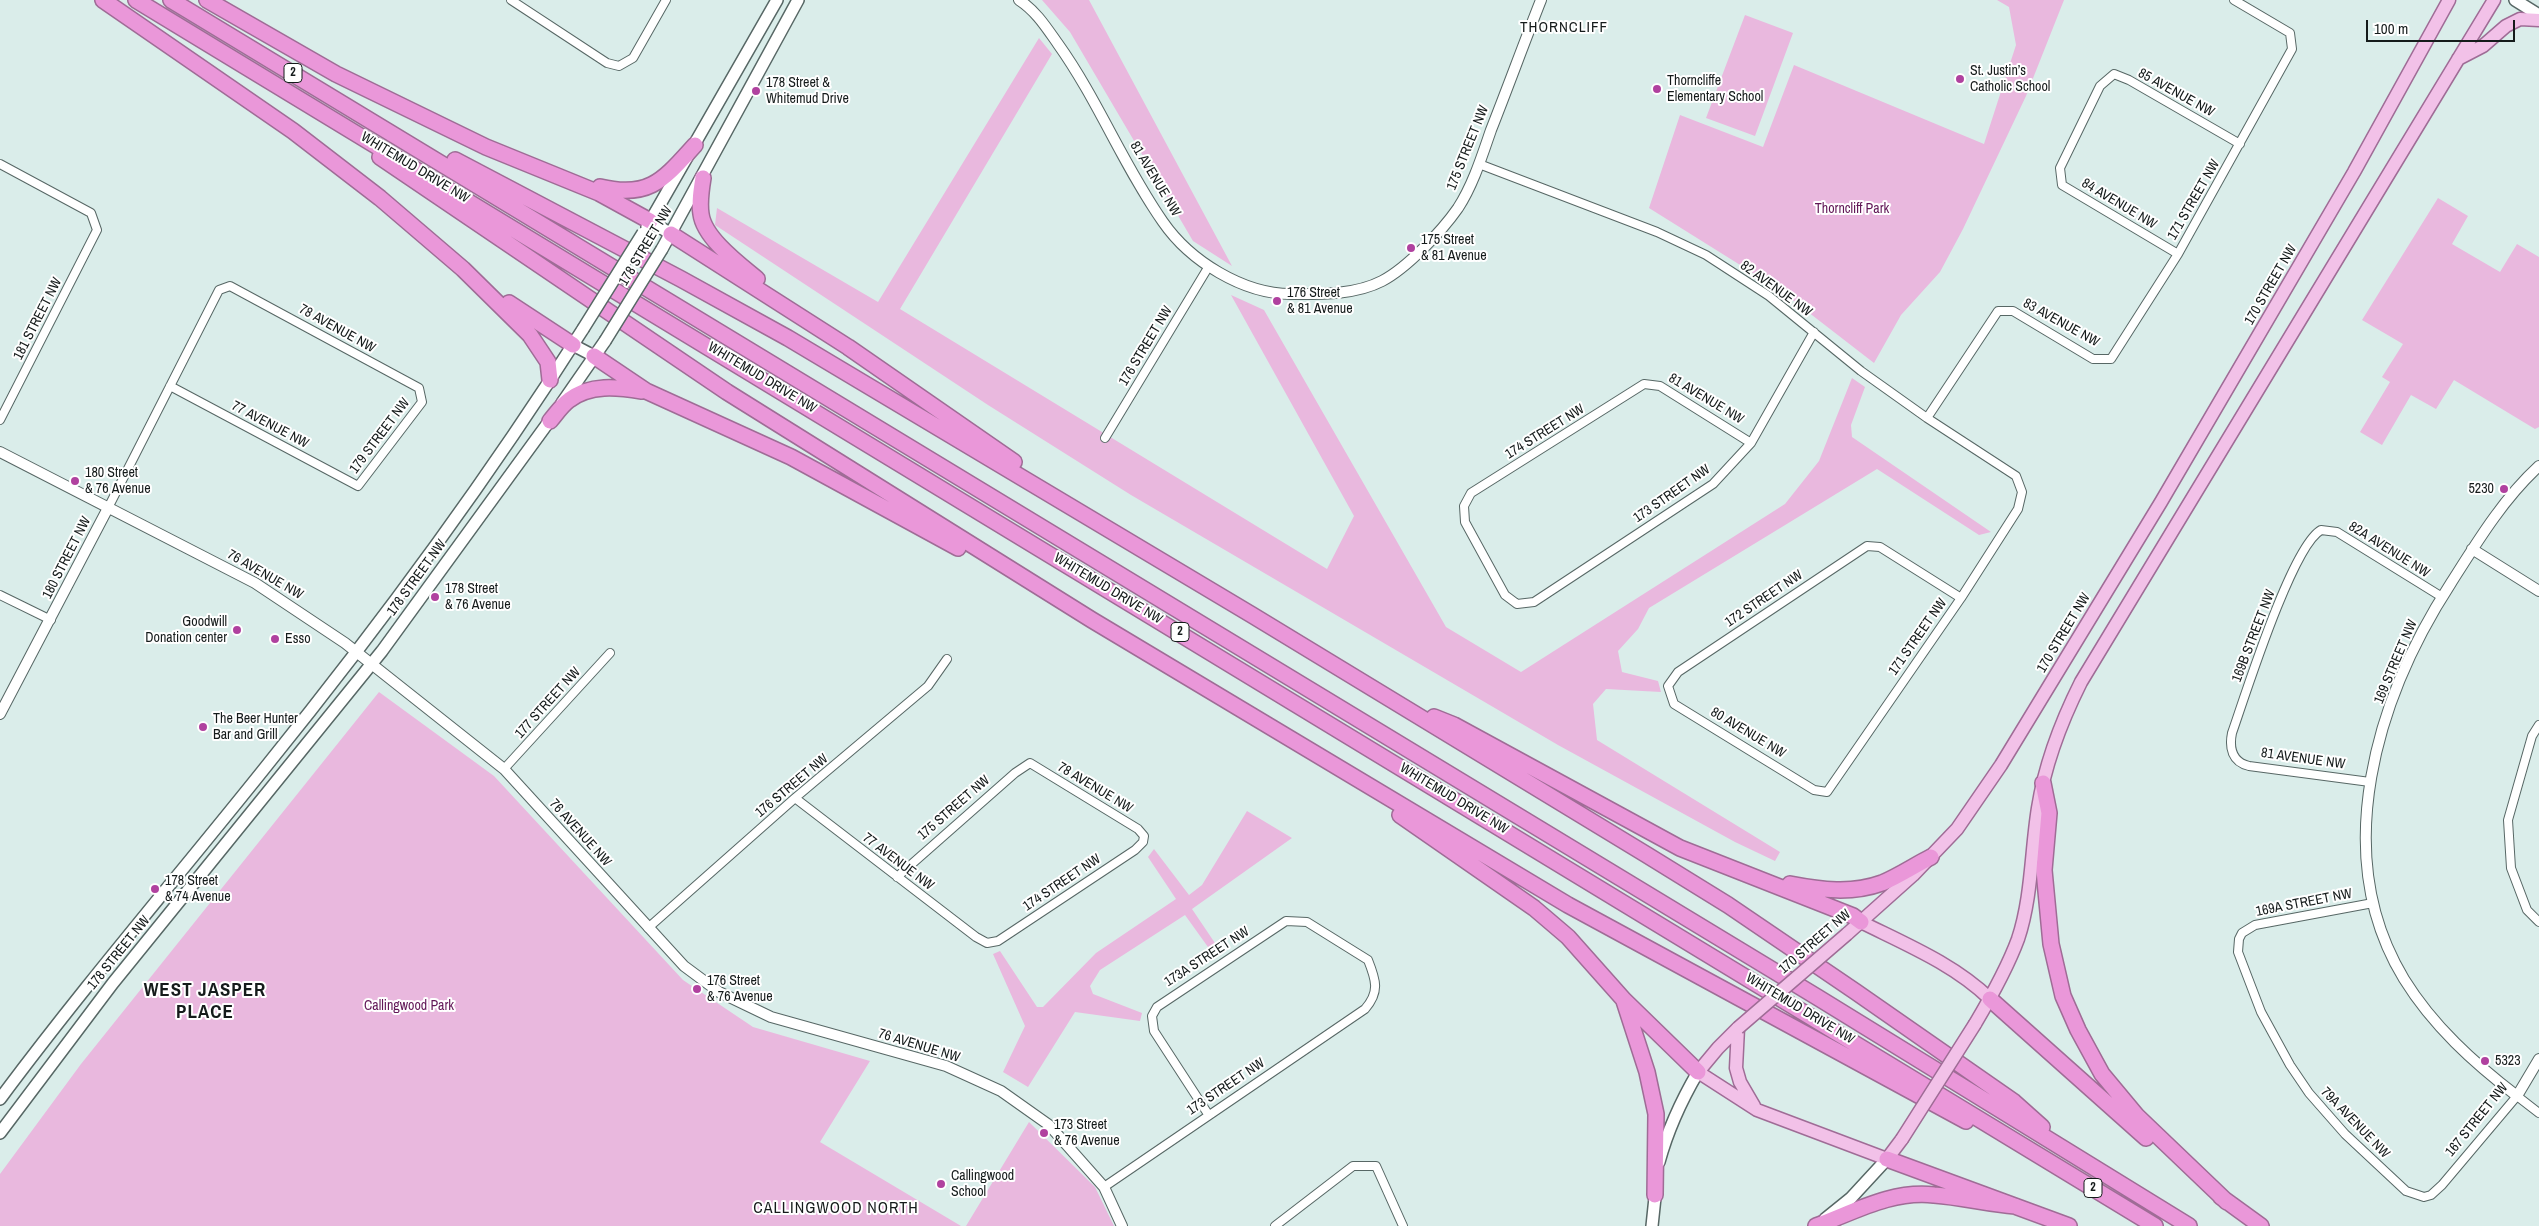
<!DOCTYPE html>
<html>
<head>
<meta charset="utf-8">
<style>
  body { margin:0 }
  #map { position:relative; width:2539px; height:1226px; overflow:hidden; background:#daedea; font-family:"Archivo Narrow",sans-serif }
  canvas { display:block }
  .scale { position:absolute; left:2366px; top:20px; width:149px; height:22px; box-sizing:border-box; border:2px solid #151b1b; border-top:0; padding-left:6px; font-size:15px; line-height:18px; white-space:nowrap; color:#151b1b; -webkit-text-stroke:4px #fff; paint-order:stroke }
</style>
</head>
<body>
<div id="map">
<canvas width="2539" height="1226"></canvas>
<div class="scale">100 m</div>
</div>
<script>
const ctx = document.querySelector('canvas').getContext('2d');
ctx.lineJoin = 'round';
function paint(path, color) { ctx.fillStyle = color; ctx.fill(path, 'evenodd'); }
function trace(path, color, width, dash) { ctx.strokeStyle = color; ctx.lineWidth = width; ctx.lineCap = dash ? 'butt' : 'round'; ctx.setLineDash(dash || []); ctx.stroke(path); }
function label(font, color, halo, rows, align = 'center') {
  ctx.font = font + ' "Archivo Narrow",sans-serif'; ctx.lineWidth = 4; ctx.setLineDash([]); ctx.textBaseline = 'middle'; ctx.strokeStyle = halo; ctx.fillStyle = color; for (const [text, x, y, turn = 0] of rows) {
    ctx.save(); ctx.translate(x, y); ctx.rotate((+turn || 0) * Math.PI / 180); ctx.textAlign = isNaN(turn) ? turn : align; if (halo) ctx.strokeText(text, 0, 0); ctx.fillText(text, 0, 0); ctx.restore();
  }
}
const green = new Path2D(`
  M 1042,0 L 1089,0 L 1232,266 L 1193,241 L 1070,32 Z
  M 1997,0 L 2064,0 L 2026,96 L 1963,229 L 1940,272 L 1901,315 L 1874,363 L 1777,288 L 1649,208 L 1680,115 L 1763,147 L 1794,65 L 1984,144 L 2016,45 L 2009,7 Z
  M 1745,15 L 1793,33 L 1755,136 L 1706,118 Z
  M 1039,38 L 1052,54 L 900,309 L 1327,569 L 1354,516 L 1231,295 L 1264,310 L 1446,627 L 1521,672 L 1785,504 L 1819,461 L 1852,378 L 1865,387 L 1851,425 L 1852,437 L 1991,532 L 1979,535 L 1877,469 L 1649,608 L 1638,629 L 1618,651 L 1622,672 L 1658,681 L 1661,692 L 1606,689 L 1593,704 L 1597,740 L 1780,852 L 1775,861 L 1735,842 L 1558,745 L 1131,495 L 988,405 L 715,225 L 717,208 L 878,302 Z
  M 2438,198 L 2468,216 L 2452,244 L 2500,272 L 2517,244 L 2539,257 L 2539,427 L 2535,429 L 2454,380 L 2436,409 L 2411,395 L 2382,445 L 2360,432 L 2390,382 L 2382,377 L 2403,344 L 2362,320 Z
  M 379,692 L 494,776 L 683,980 L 753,1027 L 870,1061 L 820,1142 L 961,1226 L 0,1226 L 0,1174 L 81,1064 Z
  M 1247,811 L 1292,838 L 1192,909 L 1219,949 L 1213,954 L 1185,915 L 1100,970 L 1090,986 L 1093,994 L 1142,1013 L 1140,1021 L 1075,1012 L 1028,1087 L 1003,1072 L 1025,1026 L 993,954 L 1000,951 L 1037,1007 L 1043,1007 L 1096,953 L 1176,899 L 1148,857 L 1154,849 L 1189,895 L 1202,885 Z
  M 1029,1122 L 1095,1187 L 1114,1226 L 966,1226 Z`);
const minor = new Path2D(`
  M 511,0 L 607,63 L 619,66 L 633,58 L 666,0
  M 0,164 L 91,213 L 97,230 L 0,420
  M 1479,164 L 1657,232 L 1706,255 L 1769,296 L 1861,371 L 1927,418 L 2016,476 L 2022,492 L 2018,509 L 1961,598 L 1827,792 L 1814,790 L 1674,704 L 1668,686 L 1678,672 L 1867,546 L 1880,547 L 1961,598
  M 2178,254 L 2062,185 L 2060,168 L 2100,86 L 2114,74 L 2129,80 L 2240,144
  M 1927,418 L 1998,311 L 2013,311 L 2093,359 L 2111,359 L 2178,254 L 2292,49 L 2290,33 L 2234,0
  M 1105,438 L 1209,266
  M 1751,443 L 1660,386 L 1644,384 L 1471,493 L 1464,506 L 1465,522 L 1505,595 L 1517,604 L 1534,602 L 1713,484 L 1751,443 L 1814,332
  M 108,508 L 219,290 L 230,286 L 419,388 L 422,402 L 358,486 L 170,386
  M 0,595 L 51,620
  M 2539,725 L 2532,736 L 2508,820 L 2511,868 L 2527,910 L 2539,922
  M 504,769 L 610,653
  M 2370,782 L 2249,766 C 2232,762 2229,748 2232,733 C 2245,696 2292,546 2321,530 L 2337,532 L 2442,597
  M 795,798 L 976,937 L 987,943 L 998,941 L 1135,850 L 1143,842 L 1144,836 L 1138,829 L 1030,763 L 1015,773 L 897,877
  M 2373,903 L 2255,925 L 2242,933 L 2239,939 L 2238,952 L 2261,1012 L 2290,1065 L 2309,1093 L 2345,1134 L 2406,1191 L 2424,1197 L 2431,1195 L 2442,1185 L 2517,1096 L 2539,1113
  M 648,928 L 795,798 L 928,686 L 947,659
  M 1104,1187 L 1365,1009 C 1380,992 1376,980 1368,960 L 1307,922 L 1286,921 L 1157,1007 L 1152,1016 L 1154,1031 L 1208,1114
  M 1275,1226 L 1353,1166 L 1376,1166 L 1403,1226`);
const tertiary = new Path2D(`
  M 1019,0 C 1036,11 1046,27 1058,44 C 1098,100 1123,165 1163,222 C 1190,261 1243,294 1291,294 C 1321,294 1355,295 1382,281 C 1407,268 1442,231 1458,208 C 1473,185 1482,156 1491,130 C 1508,87 1524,43 1541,0
  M 0,452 L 255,583 L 345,643 L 504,769 L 684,966 L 719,992 L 771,1017 L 946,1066 L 1001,1091 L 1049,1125 L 1104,1187 L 1122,1226
  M 2539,466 C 2503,499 2477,542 2451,583 C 2377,697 2328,854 2404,979 C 2433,1026 2474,1063 2517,1096 L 2539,1059
  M 2472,549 L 2539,591
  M 0,714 L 108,508`);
const secondary = new Path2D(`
  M 2515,0 L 2539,15
  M 650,221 L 671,234
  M 647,227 L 777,0
  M 662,249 L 798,0
  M 573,345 L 594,356
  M 562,403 L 605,341
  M 0,1099 C 84,986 176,879 264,769 C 378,628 486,482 583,329
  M 0,1133 L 113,983 L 382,651 L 553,416
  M 1659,1162 C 1668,1129 1681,1101 1698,1072
  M 1825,1219 L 1851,1198 L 1887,1159
  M 1652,1226 L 1656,1188`);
const primary = new Path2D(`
  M 2458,59 L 2483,46 L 2506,26 L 2520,19 L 2539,20
  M 1861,922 C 1905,944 1954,964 1990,999
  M 1847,934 L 1913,875 L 1957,829 L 2001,765 L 2161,502 L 2354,172 L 2449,0
  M 1975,1024 C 1991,997 2007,969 2018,939 C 2032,897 2031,851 2038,808 C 2045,763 2061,722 2081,682 L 2494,0
  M 1738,1028 L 1718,1048 L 1698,1072 L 1757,1110 L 1887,1159 L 1902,1139
  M 1738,1028 L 1736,1068 L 1740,1082 L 1754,1106`);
const motorway = new Path2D(`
  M 103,0 L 293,131 L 380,198 L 463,269 L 530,335 L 548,362 L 550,380
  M 136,0 L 2155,1226
  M 171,0 L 1817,997 L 2189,1226
  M 207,0 L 336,74 L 486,147 L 599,193 L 650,221
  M 380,157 L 727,392 L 1092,620 L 1568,905 L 1966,1121
  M 455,160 L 681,279 L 788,338 L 1252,615 L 1647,855 L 1728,905 L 1856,992 L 2014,1102 L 2042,1127
  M 703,178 C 701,190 699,202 701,214 C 704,238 739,264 757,279
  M 600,187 C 650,199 664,179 695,145
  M 671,234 L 848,347 L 1014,462
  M 509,303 L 573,345
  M 594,356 L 646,391 L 791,457 L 958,548
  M 550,421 C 556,414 562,405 569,400 C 590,384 617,387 642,391
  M 1434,717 L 1454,725 L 1680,848 L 1853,916 L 1861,922
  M 2043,783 L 2049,813 L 2044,870 L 2051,944 L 2063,996 L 2078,1030 L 2102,1074 L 2137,1116 L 2227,1202
  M 1400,815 L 1534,908 L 1568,937 L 1624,1000 L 1698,1072
  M 1790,884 C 1821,890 1852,894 1882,883 C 1899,876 1915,865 1931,857
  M 1990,999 L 2146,1138
  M 1624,1001 L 1647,1072 L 1656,1114 L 1655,1195
  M 1887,1159 L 2069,1226
  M 2221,1197 L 2261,1226
  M 1816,1226 C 1854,1212 1892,1190 1934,1195 C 1962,1197 1988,1204 2015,1206`);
const secondaryBridge = new Path2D(`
  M 583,329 L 643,233
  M 605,341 L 662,249`);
const primaryBridge = new Path2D(`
  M 1738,1028 L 1847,934
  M 1902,1139 L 1975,1024`);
const markers = [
  [1960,79,5,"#b0419f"],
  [1657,89,5,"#b0419f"],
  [756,91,5,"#b0419f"],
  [1411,248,5,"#b0419f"],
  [1277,301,5,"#b0419f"],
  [75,481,5,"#b0419f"],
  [2504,489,5,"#b0419f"],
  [435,597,5,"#b0419f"],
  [237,630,5,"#b0419f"],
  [275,639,5,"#b0419f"],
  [203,727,5,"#b0419f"],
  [155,889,5,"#b0419f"],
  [697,989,5,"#b0419f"],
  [2485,1061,5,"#b0419f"],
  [1044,1133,5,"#b0419f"],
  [941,1184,5,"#b0419f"]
];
const shields = [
  [293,73,18],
  [1180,632,18],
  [2093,1188,18]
];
const shieldNames = [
  ["2",293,73],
  ["2",1180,632],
  ["2",2093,1188]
];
const poiNames = [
  ["St. Justin’s",1970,71],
  ["Catholic School",1970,87],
  ["Thorncliffe",1667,81],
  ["Elementary School",1667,97],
  ["178 Street &",766,83],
  ["Whitemud Drive",766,99],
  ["175 Street",1421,240],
  ["& 81 Avenue",1421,256],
  ["176 Street",1287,293],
  ["& 81 Avenue",1287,309],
  ["180 Street",85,473],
  ["& 76 Avenue",85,489],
  ["5230",2494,489,"right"],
  ["178 Street",445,589],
  ["& 76 Avenue",445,605],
  ["Goodwill",227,622,"right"],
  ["Donation center",227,638,"right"],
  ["Esso",285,639],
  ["The Beer Hunter",213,719],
  ["Bar and Grill",213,735],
  ["178 Street",165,881],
  ["& 74 Avenue",165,897],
  ["176 Street",707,981],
  ["& 76 Avenue",707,997],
  ["5323",2495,1061],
  ["173 Street",1054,1125],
  ["& 76 Avenue",1054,1141],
  ["Callingwood",951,1176],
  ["School",951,1192]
];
const streetNames = [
  ["85 AVENUE NW",2176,93,29],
  ["175 STREET NW",1468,148,-68],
  ["WHITEMUD DRIVE NW",415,168,31],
  ["81 AVENUE NW",1155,179,59],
  ["171 STREET NW",2194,200,-60],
  ["84 AVENUE NW",2119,204,31],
  ["178 STREET NW",646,246,-59],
  ["170 STREET NW",2271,285,-60],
  ["82 AVENUE NW",1776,289,36],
  ["181 STREET NW",38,319,-63],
  ["83 AVENUE NW",2061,323,29],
  ["78 AVENUE NW",337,329,29],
  ["176 STREET NW",1146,346,-59],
  ["WHITEMUD DRIVE NW",762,378,31],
  ["81 AVENUE NW",1706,399,31],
  ["77 AVENUE NW",270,425,28],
  ["174 STREET NW",1545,432,-32],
  ["179 STREET NW",380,436,-53],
  ["173 STREET NW",1672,494,-35],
  ["82A AVENUE NW",2389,550,32],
  ["180 STREET NW",67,558,-63],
  ["76 AVENUE NW",265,575,30],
  ["178 STREET NW",417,578,-54],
  ["WHITEMUD DRIVE NW",1108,589,31],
  ["172 STREET NW",1764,599,-34],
  ["170 STREET NW",2064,633,-59],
  ["169B STREET NW",2254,636,-69],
  ["171 STREET NW",1918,637,-55],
  ["169 STREET NW",2396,662,-67],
  ["177 STREET NW",548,703,-48],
  ["80 AVENUE NW",1748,733,31],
  ["81 AVENUE NW",2303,759,8],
  ["176 STREET NW",792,786,-40],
  ["78 AVENUE NW",1095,788,31],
  ["WHITEMUD DRIVE NW",1454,799,31],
  ["175 STREET NW",954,808,-41],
  ["76 AVENUE NW",580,833,48],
  ["77 AVENUE NW",898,862,37],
  ["174 STREET NW",1062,883,-34],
  ["169A STREET NW",2304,903,-11],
  ["170 STREET NW",1815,942,-41],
  ["178 STREET NW",119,953,-51],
  ["173A STREET NW",1207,957,-33],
  ["WHITEMUD DRIVE NW",1800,1009,31],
  ["76 AVENUE NW",919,1046,17],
  ["173 STREET NW",1226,1087,-34],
  ["167 STREET NW",2477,1120,-51],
  ["79A AVENUE NW",2355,1123,46]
];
const parkNames = [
  ["Thorncliff Park",1852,209],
  ["Callingwood Park",409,1006]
];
const neighbourhoodNames = [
  ["THORNCLIFF",1564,28]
];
const quarterNames = [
  ["CALLINGWOOD NORTH",836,1209]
];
const districtNames = [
  ["WEST JASPER",205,991],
  ["PLACE",205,1013]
];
paint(green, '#e9b8de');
trace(minor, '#576765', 10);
trace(tertiary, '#576765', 12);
trace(secondary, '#576765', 14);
trace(primary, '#9f6c96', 15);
trace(motorway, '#9f6c96', 18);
trace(minor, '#fff', 8);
trace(tertiary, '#fff', 10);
trace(secondary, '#fff', 11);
trace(primary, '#f2c1e8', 12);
trace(motorway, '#ea97d9', 15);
trace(secondaryBridge, '#576765', 14, []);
trace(primaryBridge, '#9f6c96', 15, []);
trace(secondaryBridge, '#fff', 11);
trace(primaryBridge, '#f2c1e8', 12);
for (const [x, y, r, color] of markers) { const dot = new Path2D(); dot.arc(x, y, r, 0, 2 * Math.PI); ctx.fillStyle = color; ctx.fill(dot); trace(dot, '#fff', 2); }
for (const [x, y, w] of shields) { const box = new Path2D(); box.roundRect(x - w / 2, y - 9.5, w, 19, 4); ctx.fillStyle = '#fff'; ctx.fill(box); trace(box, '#151b1b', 1); }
label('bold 12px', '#151b1b', null, shieldNames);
label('14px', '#151b1b', '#fff', poiNames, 'left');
label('14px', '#151b1b', '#fff', streetNames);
label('14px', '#611656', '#fff', parkNames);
ctx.letterSpacing = '1px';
label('15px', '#151b1b', '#fff', neighbourhoodNames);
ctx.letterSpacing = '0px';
ctx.letterSpacing = '1px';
label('16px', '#151b1b', '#fff', quarterNames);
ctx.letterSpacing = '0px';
ctx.letterSpacing = '1px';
label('bold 19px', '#151b1b', '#fff', districtNames);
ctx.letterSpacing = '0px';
</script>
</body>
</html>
